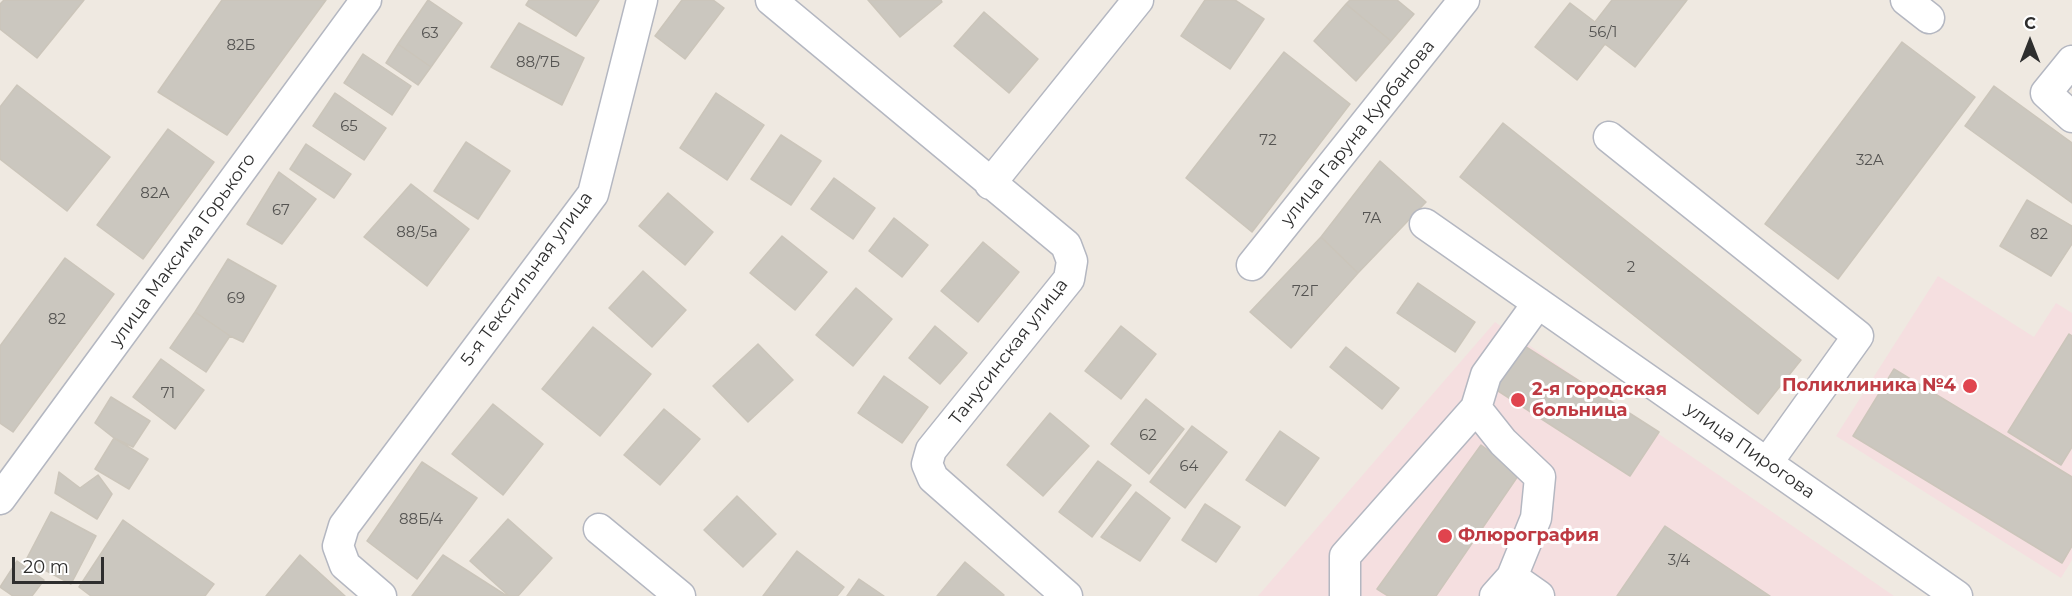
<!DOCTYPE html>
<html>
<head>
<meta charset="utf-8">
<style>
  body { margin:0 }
  #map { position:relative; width:2072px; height:596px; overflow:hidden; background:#efe9e1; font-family:Montserrat,sans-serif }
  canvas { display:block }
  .north { position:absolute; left:2000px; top:12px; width:60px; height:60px; -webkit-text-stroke:4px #fff; paint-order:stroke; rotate:0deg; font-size:16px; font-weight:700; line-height:24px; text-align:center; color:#2e2e2e }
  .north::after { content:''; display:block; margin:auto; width:21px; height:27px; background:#2e2e2e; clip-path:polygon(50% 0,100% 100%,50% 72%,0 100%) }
  .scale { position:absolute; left:12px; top:557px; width:92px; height:27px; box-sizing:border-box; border:3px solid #2e2e2e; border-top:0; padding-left:8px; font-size:18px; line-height:21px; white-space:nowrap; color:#2e2e2e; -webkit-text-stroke:4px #fff; paint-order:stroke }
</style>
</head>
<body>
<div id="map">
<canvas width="2072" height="596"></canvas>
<div class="north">С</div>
<div class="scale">20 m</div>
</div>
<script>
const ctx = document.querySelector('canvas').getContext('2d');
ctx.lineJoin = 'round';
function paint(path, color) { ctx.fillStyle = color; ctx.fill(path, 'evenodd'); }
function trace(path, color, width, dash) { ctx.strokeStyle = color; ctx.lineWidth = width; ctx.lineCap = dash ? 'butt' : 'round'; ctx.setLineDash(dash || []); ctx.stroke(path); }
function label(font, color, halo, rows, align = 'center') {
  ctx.font = font + ' Montserrat,sans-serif'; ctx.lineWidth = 6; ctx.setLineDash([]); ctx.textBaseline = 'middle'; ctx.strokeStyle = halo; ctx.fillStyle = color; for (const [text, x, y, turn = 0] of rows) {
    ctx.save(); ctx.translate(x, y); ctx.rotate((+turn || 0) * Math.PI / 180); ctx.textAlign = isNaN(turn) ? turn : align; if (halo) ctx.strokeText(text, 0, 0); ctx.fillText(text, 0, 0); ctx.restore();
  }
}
const medical = new Path2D(`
  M 1938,276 L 2034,337 L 2056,303 L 2072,313 L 2072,560 L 2061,578 L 1836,436 Z
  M 1495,322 L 1723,478 L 1894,596 L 1258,596 Z`);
const building = new Path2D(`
  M 4,0 L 84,0 L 37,58 L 0,29 L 0,4 Z
  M 222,0 L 326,0 L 227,135 L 158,92 Z
  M 428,0 L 462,23 L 431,67 L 398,44 Z
  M 529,0 L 599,0 L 576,36 L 526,5 Z
  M 682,0 L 713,0 L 724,8 L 685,59 L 655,36 Z
  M 868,0 L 941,0 L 942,2 L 900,37 Z
  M 1205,0 L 1235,0 L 1264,19 L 1230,69 L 1181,36 Z
  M 1350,0 L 1397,0 L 1414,14 L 1391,41 L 1346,4 Z
  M 1612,0 L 1687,0 L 1635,67 L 1605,44 L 1577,80 L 1535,47 L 1570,3 L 1595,22 Z
  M 1346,4 L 1391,41 L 1356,81 L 1314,41 Z
  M 984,12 L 1038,59 L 1009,93 L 954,46 Z
  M 519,23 L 584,58 L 562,105 L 491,67 Z
  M 1902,42 L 1975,97 L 1838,279 L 1765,224 Z
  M 398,44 L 431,67 L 418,85 L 386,63 Z
  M 1284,52 L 1350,104 L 1252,232 L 1186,178 Z
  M 363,54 L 411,86 L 392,115 L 344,83 Z
  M 17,85 L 110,157 L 67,211 L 0,159 L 0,107 Z
  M 1994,86 L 2072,143 L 2072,203 L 1965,126 Z
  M 335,93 L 386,128 L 364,160 L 313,126 Z
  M 716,93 L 764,125 L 727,180 L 680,148 Z
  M 1503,123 L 1801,360 L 1758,414 L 1460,177 Z
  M 168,129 L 214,162 L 143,259 L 97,225 Z
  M 781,135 L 821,161 L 791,205 L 751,179 Z
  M 466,142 L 510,171 L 478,219 L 434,191 Z
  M 306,144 L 351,174 L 334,198 L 290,169 Z
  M 1380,161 L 1426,202 L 1358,273 L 1321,237 Z
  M 279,172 L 316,199 L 282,244 L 247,224 Z
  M 834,178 L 875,208 L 853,239 L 811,209 Z
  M 411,184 L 469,229 L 427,286 L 364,237 Z
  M 668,193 L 713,232 L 685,265 L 639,226 Z
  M 2027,200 L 2072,226 L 2072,244 L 2051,276 L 2000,246 Z
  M 894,218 L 928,245 L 902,277 L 869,251 Z
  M 782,236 L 827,272 L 795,310 L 750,273 Z
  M 1321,237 L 1358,273 L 1291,348 L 1250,312 Z
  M 983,242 L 1019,272 L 978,322 L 941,291 Z
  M 65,258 L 114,294 L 13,432 L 0,423 L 0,346 Z
  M 228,259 L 276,286 L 243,342 L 230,336 L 195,312 Z
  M 643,271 L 686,310 L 652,347 L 609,308 Z
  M 1418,283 L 1475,322 L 1455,352 L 1397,313 Z
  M 856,288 L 892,319 L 853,366 L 816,335 Z
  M 195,312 L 230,336 L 206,372 L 170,348 Z
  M 935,326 L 967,353 L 940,384 L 909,358 Z
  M 1121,326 L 1156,354 L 1121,399 L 1085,371 Z
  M 593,327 L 651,374 L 600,436 L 542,389 Z
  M 2069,334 L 2072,336 L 2072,447 L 2061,465 L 2008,432 Z
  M 758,344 L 793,380 L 748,422 L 713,386 Z
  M 1523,345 L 1659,432 L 1630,476 L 1495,389 Z
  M 1346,347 L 1399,388 L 1382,409 L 1330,367 Z
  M 161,359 L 204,390 L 175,429 L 133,397 Z
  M 1894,369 L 2072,477 L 2072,546 L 2062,563 L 1853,436 Z
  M 884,376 L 928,407 L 902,443 L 858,413 Z
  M 111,397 L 150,421 L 133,447 L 114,438 L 95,423 Z
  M 1146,399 L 1184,429 L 1149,474 L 1111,444 Z
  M 493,404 L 543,444 L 503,495 L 452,454 Z
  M 664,409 L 700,439 L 660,485 L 624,455 Z
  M 1050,413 L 1089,446 L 1043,496 L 1007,465 Z
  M 1192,426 L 1227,452 L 1185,508 L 1150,482 Z
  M 1280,431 L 1319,458 L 1285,506 L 1246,480 Z
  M 114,438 L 148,459 L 129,489 L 95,469 Z
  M 1481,445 L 1520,473 L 1436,596 L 1388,596 L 1377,589 Z
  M 1098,461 L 1131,485 L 1092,537 L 1059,512 Z
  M 422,462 L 477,498 L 417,579 L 367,541 Z
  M 59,472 L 80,488 L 98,475 L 112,494 L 97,519 L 55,493 Z
  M 1136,492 L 1170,518 L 1140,561 L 1101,537 Z
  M 737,496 L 776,534 L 743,567 L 704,530 Z
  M 1205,504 L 1240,527 L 1216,562 L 1182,540 Z
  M 51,512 L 96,536 L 71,584 L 26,560 Z
  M 508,519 L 552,558 L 518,596 L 509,596 L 470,561 Z
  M 123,520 L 214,584 L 205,596 L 91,596 L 79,587 Z
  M 1665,526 L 1770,596 L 1617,596 Z
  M 797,551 L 844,587 L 837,596 L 763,596 Z
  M 300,555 L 345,596 L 266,596 Z
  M 443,555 L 507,596 L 412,596 Z
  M 17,561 L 44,580 L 32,596 L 13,596 L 0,587 Z
  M 965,562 L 1004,595 L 1003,596 L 937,596 Z
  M 859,579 L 884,596 L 847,596 Z`);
const minor = new Path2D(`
  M 771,0 L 1066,245 L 1072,261 L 1069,279 L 931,450 L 927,464 L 933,478 L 1067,596
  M 1906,0 L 1929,18
  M 2072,61 L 2046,93 L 2072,117
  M 1609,137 L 1858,336 L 1767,463
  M 990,184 L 1138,0
  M 1425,224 L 1957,596
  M 1252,265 L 1464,0
  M 1476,408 L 1503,442 L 1540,477 L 1536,518 L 1512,577 L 1495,596
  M 0,499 L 366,0
  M 599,529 L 680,596
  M 1512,577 L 1539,596
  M 381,596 L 345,565 L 338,546 L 344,526 L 593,194 L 642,0
  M 1345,596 L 1345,556 L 1476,408 L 1486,375 L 1538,303`);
const markers = [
  [1970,386,8,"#e0444e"],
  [1518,400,8,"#e0444e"],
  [1445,536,8,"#e0444e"]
];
const numberNames = [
  ["56/1",1603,33],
  ["63",430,34],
  ["82Б",241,46],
  ["88/7Б",538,63],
  ["65",349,127],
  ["72",1268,141],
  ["32А",1870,161],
  ["82А",155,194],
  ["67",281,211],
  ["7А",1372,219],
  ["88/5а",417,233],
  ["82",2039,235],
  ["2",1631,268],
  ["72Г",1305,292],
  ["69",236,299],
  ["82",57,320],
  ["71",168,394],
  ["62",1148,436],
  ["64",1189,467],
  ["88Б/4",421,520],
  ["3/4",1679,561]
];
const streetNames = [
  ["улица Гаруна Курбанова",1358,133,-51],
  ["улица Максима Горького",183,250,-54],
  ["5-я Текстильная улица",527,279,-54],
  ["Танусинская улица",1009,352,-52],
  ["улица Пирогова",1750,451,35]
];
const healthNames = [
  ["Поликлиника №4",1956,386,"right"],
  ["2-я городская",1532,390],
  ["больница",1532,411],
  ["Флюрография",1458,536]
];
paint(medical, '#f5dfe0');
paint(building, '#cbc7bf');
trace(building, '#cbc5ba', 1.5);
trace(minor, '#b4b7c1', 33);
trace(minor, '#fff', 30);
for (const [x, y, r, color] of markers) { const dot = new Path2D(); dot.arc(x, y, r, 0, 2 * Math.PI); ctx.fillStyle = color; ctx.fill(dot); trace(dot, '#fff', 2); }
label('15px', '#555452', null, numberNames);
label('18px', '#2e2e2e', '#fff', streetNames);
label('bold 18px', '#be3a42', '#fff', healthNames, 'left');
</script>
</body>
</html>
